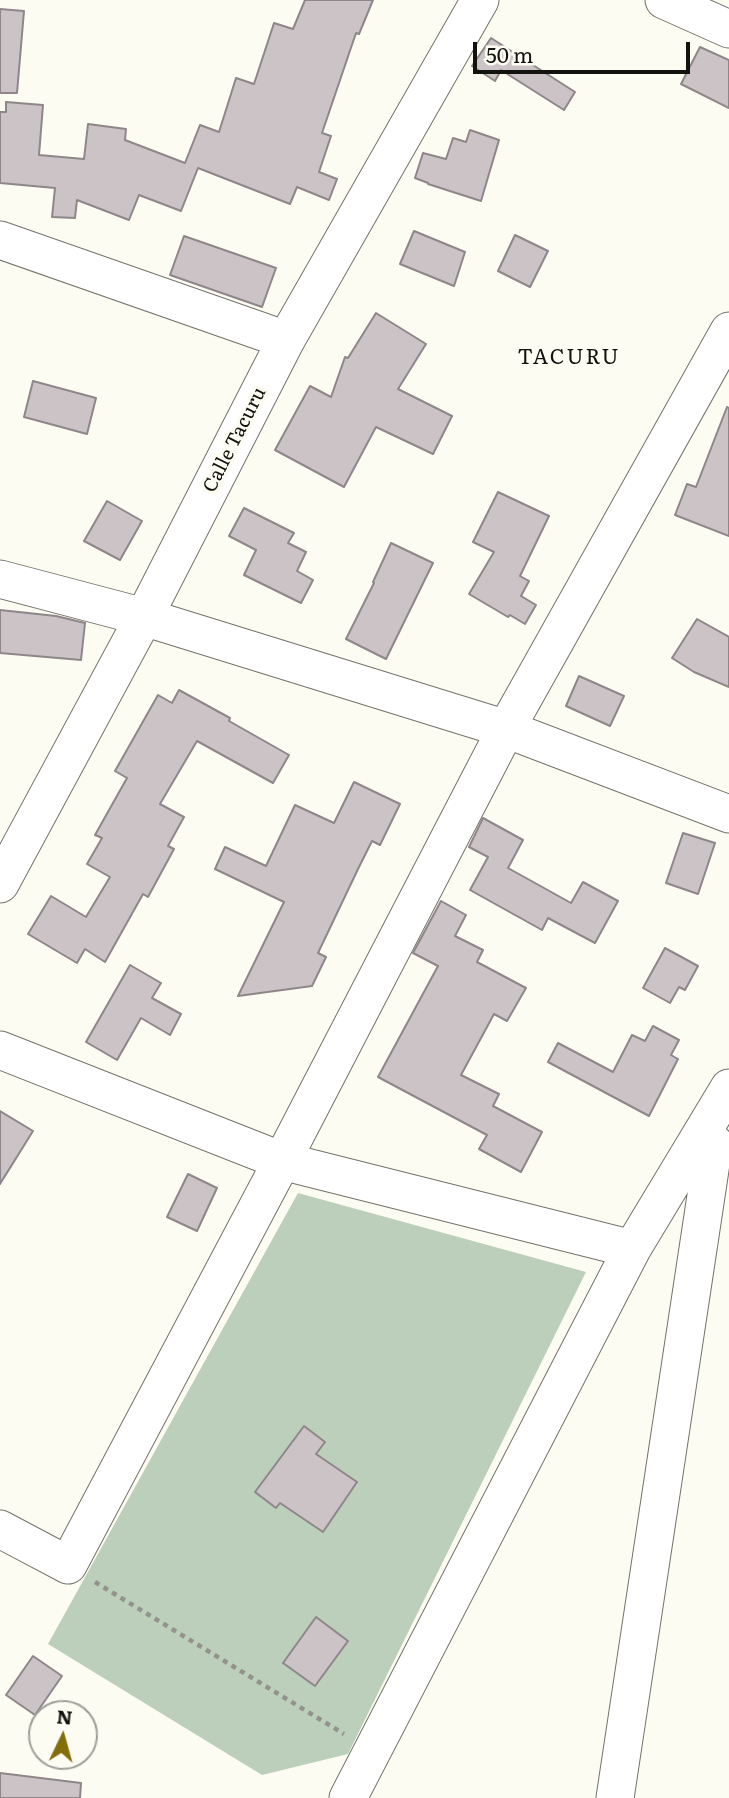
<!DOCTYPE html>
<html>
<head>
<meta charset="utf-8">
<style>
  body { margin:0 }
  #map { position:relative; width:729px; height:1798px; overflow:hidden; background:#fdfcf3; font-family:Literata,serif }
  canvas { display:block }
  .north { position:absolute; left:28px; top:1700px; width:70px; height:70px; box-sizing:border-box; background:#fdfcf3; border:2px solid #9f9e98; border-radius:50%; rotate:5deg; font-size:19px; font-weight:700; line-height:28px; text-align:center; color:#12120f }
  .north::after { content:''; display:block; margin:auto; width:24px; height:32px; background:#846e0c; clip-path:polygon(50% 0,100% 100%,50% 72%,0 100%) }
  .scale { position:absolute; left:473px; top:42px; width:217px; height:32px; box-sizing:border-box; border:4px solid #12120f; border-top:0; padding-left:9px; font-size:21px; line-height:24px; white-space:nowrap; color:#12120f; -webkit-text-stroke:5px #fdfcf3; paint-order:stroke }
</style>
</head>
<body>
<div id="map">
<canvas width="729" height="1798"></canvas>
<div class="north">N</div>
<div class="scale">50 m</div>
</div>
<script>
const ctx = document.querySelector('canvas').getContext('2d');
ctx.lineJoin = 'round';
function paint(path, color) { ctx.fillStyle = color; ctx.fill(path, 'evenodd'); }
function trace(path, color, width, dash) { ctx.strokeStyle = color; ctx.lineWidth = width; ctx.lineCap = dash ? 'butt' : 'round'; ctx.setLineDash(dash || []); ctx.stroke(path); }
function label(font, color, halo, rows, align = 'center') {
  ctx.font = font + ' Literata,serif'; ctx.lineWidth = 7; ctx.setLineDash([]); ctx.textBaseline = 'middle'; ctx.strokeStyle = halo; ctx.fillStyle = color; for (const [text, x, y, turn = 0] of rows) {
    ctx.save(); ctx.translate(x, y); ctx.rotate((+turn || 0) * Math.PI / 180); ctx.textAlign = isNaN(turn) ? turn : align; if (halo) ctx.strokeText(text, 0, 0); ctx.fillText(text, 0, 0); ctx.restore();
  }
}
const green = new Path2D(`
  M 298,1193 L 586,1272 L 348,1754 L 262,1775 L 48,1644 Z`);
const building = new Path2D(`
  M 305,0 L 373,0 L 359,34 L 356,33 L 322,133 L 331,136 L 319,172 L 337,179 L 329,200 L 297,187 L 290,204 L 198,168 L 181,211 L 139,195 L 129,220 L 77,200 L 75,218 L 52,217 L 55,188 L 0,183 L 0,112 L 6,112 L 6,102 L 43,105 L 39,155 L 84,159 L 88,124 L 126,129 L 125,140 L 185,163 L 200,125 L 219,132 L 236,78 L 254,84 L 274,23 L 293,29 Z
  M 0,9 L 24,11 L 17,93 L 0,93 Z
  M 491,38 L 575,92 L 564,110 L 501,70 L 495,81 L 472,66 Z
  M 700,47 L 729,60 L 729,108 L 681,84 Z
  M 470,130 L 499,140 L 481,201 L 428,184 L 428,183 L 415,178 L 423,153 L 446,159 L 453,138 L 466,142 Z
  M 414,231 L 465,252 L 454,286 L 400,264 Z
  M 515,235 L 548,251 L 530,287 L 498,271 Z
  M 184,236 L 276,268 L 262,307 L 170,275 Z
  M 376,313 L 426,344 L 398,389 L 452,416 L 433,454 L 376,427 L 344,487 L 275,450 L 310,386 L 331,397 L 345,357 L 348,358 Z
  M 33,381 L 96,398 L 87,434 L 24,417 Z
  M 727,407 L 729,408 L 729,536 L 675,515 L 687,484 L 696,487 Z
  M 498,492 L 549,516 L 520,576 L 529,581 L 521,596 L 536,605 L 525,624 L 510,615 L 508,617 L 469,594 L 494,552 L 473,542 Z
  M 107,501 L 142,521 L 120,560 L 84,541 Z
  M 244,508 L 294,533 L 288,543 L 306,552 L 297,571 L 313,580 L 301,603 L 244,575 L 256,550 L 229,536 Z
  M 391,543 L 433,563 L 386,659 L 346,639 L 374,583 L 373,582 Z
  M 0,610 L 56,616 L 85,623 L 81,660 L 0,653 Z
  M 697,619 L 729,637 L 729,687 L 694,672 L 672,658 Z
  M 579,676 L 624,696 L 610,726 L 566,706 Z
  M 179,690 L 230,718 L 229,721 L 289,755 L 273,783 L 197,741 L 160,804 L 184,817 L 168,846 L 174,849 L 148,897 L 143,894 L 105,962 L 85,949 L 77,963 L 28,934 L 51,896 L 86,917 L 110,877 L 87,864 L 102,838 L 95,835 L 127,778 L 115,771 L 158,695 L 172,703 Z
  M 354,782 L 400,804 L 380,845 L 372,841 L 359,867 L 318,953 L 326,957 L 312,986 L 238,996 L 284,902 L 215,869 L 225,847 L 266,866 L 295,805 L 334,823 Z
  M 483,818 L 523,840 L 508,868 L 571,903 L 583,882 L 618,901 L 595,943 L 548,918 L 542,930 L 470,890 L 488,857 L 469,847 Z
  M 683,833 L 715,843 L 698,894 L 666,883 Z
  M 441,901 L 466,915 L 455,936 L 483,950 L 477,962 L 526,988 L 507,1021 L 494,1014 L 461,1075 L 499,1094 L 493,1106 L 542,1132 L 521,1172 L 479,1149 L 487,1135 L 378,1077 L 438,966 L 413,953 Z
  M 665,948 L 698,966 L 685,990 L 679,987 L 670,1003 L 643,988 Z
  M 130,965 L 161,983 L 152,998 L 181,1014 L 170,1035 L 141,1018 L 117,1060 L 86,1042 Z
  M 653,1026 L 679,1040 L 671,1055 L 678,1059 L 649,1116 L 548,1062 L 558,1043 L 613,1072 L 632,1035 L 645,1041 Z
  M 0,1111 L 33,1131 L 0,1184 Z
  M 188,1174 L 217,1188 L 197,1231 L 167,1217 Z
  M 304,1426 L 325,1442 L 316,1454 L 357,1482 L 323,1532 L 280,1503 L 276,1508 L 255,1492 Z
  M 316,1617 L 348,1641 L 315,1686 L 283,1663 Z
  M 33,1656 L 62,1676 L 35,1715 L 6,1695 Z
  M 0,1773 L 81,1783 L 80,1798 L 0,1798 Z`);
const path = new Path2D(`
  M 95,1582 L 344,1734`);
const minor = new Path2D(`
  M 664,0 L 729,29
  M 0,240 L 286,340
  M 0,579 L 144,617 L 506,729 L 729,814
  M 0,884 L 144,617 L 286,340 L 480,0
  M 0,1050 L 282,1161 L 632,1249
  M 0,1529 L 68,1565 L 282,1161 L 506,729 L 729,331
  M 348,1798 L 632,1249 L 729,1088
  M 615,1798 L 714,1143`);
const streetNames = [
  ["Calle Tacuru",235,440,-63]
];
const neighbourhoodNames = [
  ["TACURU",569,358]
];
paint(green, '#bccfbb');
paint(building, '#ccc3c7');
trace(building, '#8e8689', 2);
trace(minor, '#74736b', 39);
trace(path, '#93928c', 4.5, [5, 5]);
trace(minor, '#fff', 37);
label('19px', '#12120f', '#fdfcf3', streetNames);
ctx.letterSpacing = '2px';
label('21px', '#12120f', '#fdfcf3', neighbourhoodNames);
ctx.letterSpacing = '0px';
</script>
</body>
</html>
